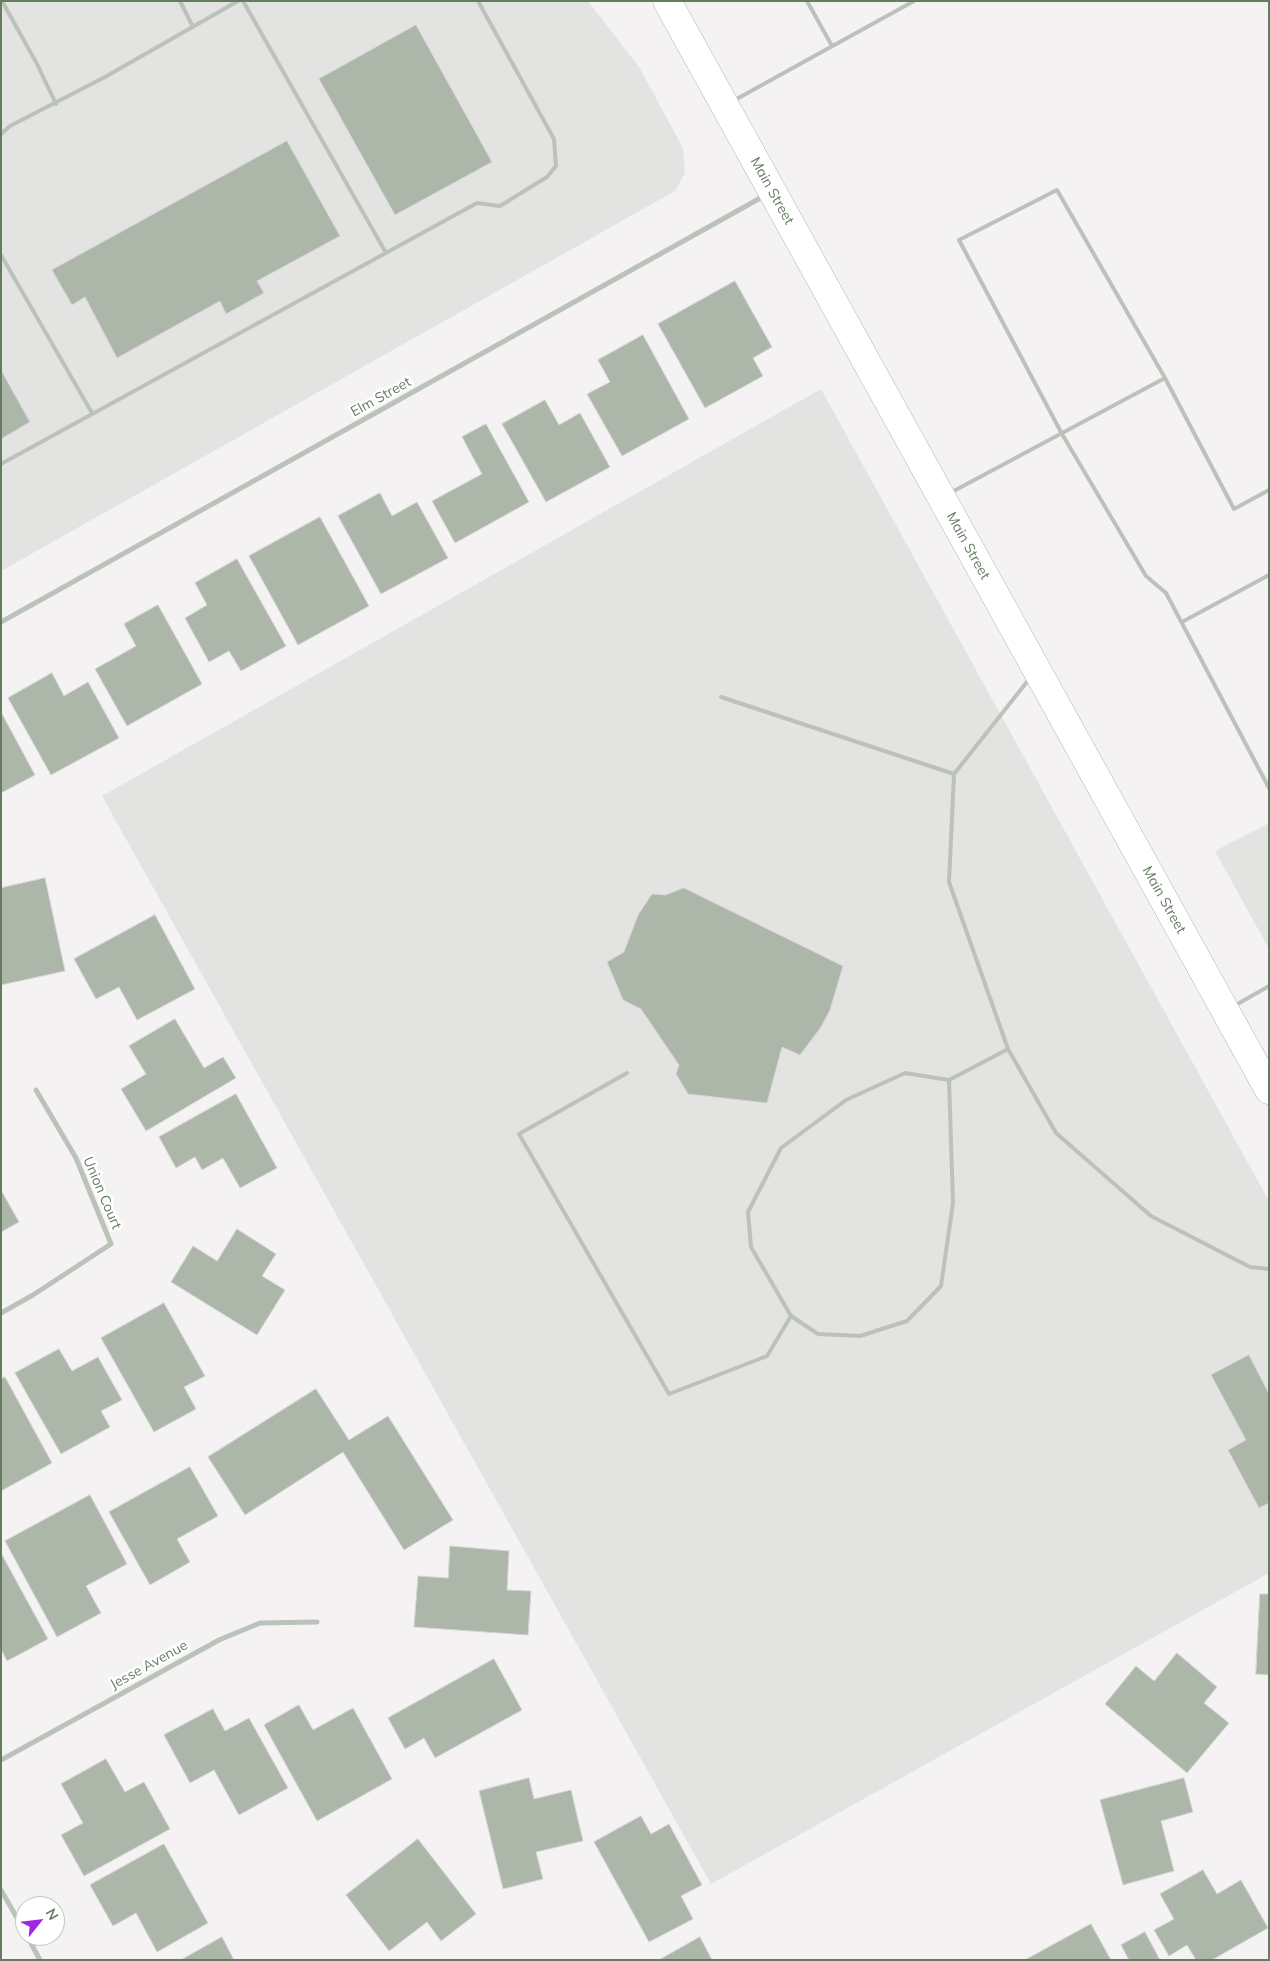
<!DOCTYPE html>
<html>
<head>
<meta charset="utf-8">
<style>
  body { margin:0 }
  #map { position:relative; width:1270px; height:1961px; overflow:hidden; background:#f5f2f4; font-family:Mulish,sans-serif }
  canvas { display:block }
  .frame { position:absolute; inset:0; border:2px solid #657c61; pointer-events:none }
  .north { position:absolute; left:15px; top:1896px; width:50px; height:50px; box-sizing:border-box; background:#fff; border:1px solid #c1cbc0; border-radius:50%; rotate:61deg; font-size:14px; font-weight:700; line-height:20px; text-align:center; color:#657c61 }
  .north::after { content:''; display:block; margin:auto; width:18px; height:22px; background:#9d28df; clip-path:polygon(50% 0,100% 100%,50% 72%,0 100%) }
</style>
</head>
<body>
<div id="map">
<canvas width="1270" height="1961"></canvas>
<div class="frame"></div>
<div class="north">N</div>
</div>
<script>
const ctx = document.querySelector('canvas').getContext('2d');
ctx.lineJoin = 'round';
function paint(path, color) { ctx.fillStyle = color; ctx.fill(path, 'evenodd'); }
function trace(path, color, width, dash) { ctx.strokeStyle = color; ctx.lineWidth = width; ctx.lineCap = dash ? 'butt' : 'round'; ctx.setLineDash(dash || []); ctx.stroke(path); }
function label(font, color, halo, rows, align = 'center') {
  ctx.font = font + ' Mulish,sans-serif'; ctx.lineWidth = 5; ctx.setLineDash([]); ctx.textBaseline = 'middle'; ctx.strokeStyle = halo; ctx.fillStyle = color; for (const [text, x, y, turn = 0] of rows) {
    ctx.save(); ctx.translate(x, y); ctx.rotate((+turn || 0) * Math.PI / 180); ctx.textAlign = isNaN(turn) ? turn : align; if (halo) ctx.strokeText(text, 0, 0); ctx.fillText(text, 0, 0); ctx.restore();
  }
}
const built = new Path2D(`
  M 1,1 L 588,1 L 639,67 L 683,148 L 685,173 L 675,191 L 1,571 Z
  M 821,389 L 1269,1201 L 1269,1573 L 711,1884 L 102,796 Z
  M 1269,823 L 1269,949 L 1215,851 Z`);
const building = new Path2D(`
  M 416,25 L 492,162 L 395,215 L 319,79 Z
  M 287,141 L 340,236 L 257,281 L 264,293 L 226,314 L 220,301 L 117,358 L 85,297 L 72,305 L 52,270 Z
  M 735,281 L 772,347 L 753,358 L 763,376 L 705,408 L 658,324 Z
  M 643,335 L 689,419 L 622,456 L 587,394 L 610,382 L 598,360 Z
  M 1,370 L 30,422 L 1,439 Z
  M 545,400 L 559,425 L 580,413 L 610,467 L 546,502 L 502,424 Z
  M 486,424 L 529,502 L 455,543 L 432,501 L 482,474 L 462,437 Z
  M 380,493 L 392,516 L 417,502 L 448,558 L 381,594 L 338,516 Z
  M 320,517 L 369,606 L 298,645 L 249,556 Z
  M 237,559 L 286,646 L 241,671 L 229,651 L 209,662 L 185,618 L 207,605 L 195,583 Z
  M 158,605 L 202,684 L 127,726 L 95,669 L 136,646 L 124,624 Z
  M 52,673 L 64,696 L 88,682 L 119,738 L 51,775 L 8,698 Z
  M 1,712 L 35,775 L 1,793 Z
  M 45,878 L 65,971 L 1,985 L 1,888 Z
  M 684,888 L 843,966 L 830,1010 L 821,1027 L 800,1055 L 782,1047 L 767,1103 L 688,1094 L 676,1074 L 679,1065 L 641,1009 L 623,1000 L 607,962 L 624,952 L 638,915 L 652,894 L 665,895 Z
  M 155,915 L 195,989 L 137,1020 L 119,987 L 96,999 L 74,959 Z
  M 175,1019 L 204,1068 L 223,1057 L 236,1078 L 146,1131 L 121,1089 L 146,1074 L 129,1046 Z
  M 236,1094 L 277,1168 L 240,1188 L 223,1158 L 202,1170 L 195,1157 L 176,1168 L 159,1137 Z
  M 1,1190 L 19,1222 L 1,1232 Z
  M 237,1229 L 276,1254 L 262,1276 L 285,1290 L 257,1335 L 171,1282 L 193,1246 L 217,1261 Z
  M 164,1303 L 205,1376 L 184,1387 L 196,1409 L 154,1432 L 101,1338 Z
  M 59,1349 L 72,1371 L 98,1357 L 122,1400 L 101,1411 L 110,1427 L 61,1454 L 15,1373 Z
  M 1249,1355 L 1269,1394 L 1269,1503 L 1259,1508 L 1228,1450 L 1246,1440 L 1211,1375 Z
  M 5,1377 L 52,1463 L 1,1491 L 1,1379 Z
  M 316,1389 L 349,1440 L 388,1416 L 453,1520 L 404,1550 L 343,1452 L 245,1515 L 208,1457 Z
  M 190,1467 L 218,1516 L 177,1539 L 190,1562 L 150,1585 L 109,1512 Z
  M 90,1495 L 127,1564 L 86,1586 L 101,1613 L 57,1637 L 5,1541 Z
  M 450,1546 L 509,1551 L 507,1590 L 531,1591 L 528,1635 L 414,1627 L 418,1576 L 448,1578 Z
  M 1,1553 L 48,1639 L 7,1661 L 1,1649 Z
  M 1260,1594 L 1269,1594 L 1269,1675 L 1256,1674 Z
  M 1177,1653 L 1217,1687 L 1204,1703 L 1229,1723 L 1187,1773 L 1105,1704 L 1136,1666 L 1154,1681 Z
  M 494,1659 L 522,1710 L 435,1758 L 424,1738 L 405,1749 L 388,1718 Z
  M 299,1705 L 313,1730 L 353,1708 L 392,1779 L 317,1821 L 264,1725 Z
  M 213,1709 L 225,1731 L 249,1718 L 288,1788 L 239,1815 L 214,1770 L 190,1783 L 164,1735 Z
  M 106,1759 L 125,1792 L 144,1782 L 170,1829 L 84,1876 L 61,1835 L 83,1823 L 61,1784 Z
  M 529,1778 L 534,1799 L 571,1790 L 583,1841 L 536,1852 L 543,1879 L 503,1889 L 479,1791 Z
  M 1184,1778 L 1193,1812 L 1161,1821 L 1174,1871 L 1123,1885 L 1100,1800 Z
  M 641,1816 L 651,1834 L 669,1824 L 702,1885 L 681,1896 L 693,1919 L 649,1942 L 594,1842 Z
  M 418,1839 L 476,1914 L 441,1941 L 427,1922 L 389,1951 L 346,1895 Z
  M 164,1844 L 208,1923 L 157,1952 L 136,1913 L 113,1926 L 90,1885 Z
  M 1203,1870 L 1217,1894 L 1241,1880 L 1268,1928 L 1212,1960 L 1196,1960 L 1187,1945 L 1169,1956 L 1154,1930 L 1174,1919 L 1160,1894 Z
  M 1091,1924 L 1111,1960 L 1025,1960 Z
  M 1145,1932 L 1160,1960 L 1129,1960 L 1121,1945 Z
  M 222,1937 L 234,1960 L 181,1960 Z
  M 700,1937 L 712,1960 L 659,1960 Z`);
const lane = new Path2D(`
  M 2,1 L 37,64 L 56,104
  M 180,1 L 193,27
  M 243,1 L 386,253
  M 807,1 L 832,46
  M 733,101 L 914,1
  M 1,134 L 10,126 L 105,77 L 238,1
  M 1,255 L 92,413
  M 1165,378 L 1057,190 L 959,240 L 1062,434 L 1146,576 L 1166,593 L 1269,788
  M 1,464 L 477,203 L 500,206 L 547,177 L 556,166 L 554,139 L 478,1
  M 950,493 L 1165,378 L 1234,509 L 1269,490
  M 1182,622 L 1269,575
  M 1030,678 L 954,774 L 949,882 L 1008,1049 L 1056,1133 L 1151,1216 L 1250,1267 L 1269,1269
  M 721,697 L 954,774
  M 1234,1006 L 1269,986
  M 627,1073 L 519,1134 L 669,1394 L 767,1356 L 791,1316
  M 949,1080 L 905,1073 L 846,1100 L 781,1148 L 748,1212 L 751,1247 L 791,1316 L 818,1334 L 860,1336 L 907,1321 L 941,1286 L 953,1203 L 949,1080 L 1008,1049`);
const street = new Path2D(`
  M 1,622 L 764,196
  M 1,1313 L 33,1295 L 111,1244 L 76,1158 L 36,1090
  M 1,1760 L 219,1640 L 260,1623 L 317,1622
  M 1,1890 L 25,1932
  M 27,1936 L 40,1960`);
const secondary = new Path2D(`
  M 667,1 L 1269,1090`);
const streetNames = [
  ["Main Street",772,191,61],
  ["Elm Street",381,397,-29],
  ["Main Street",968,546,61],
  ["Main Street",1164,900,61],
  ["Union Court",102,1193,67],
  ["Jesse Avenue",149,1665,-29]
];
paint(built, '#e3e3e2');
paint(building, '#acb6a9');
trace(building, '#d7d4d6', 1);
trace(secondary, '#afb8ae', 29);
trace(lane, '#bac2b9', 4);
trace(street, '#bac2b9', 5);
trace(secondary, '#fff', 28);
label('14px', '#657c61', '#fff', streetNames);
</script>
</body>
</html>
